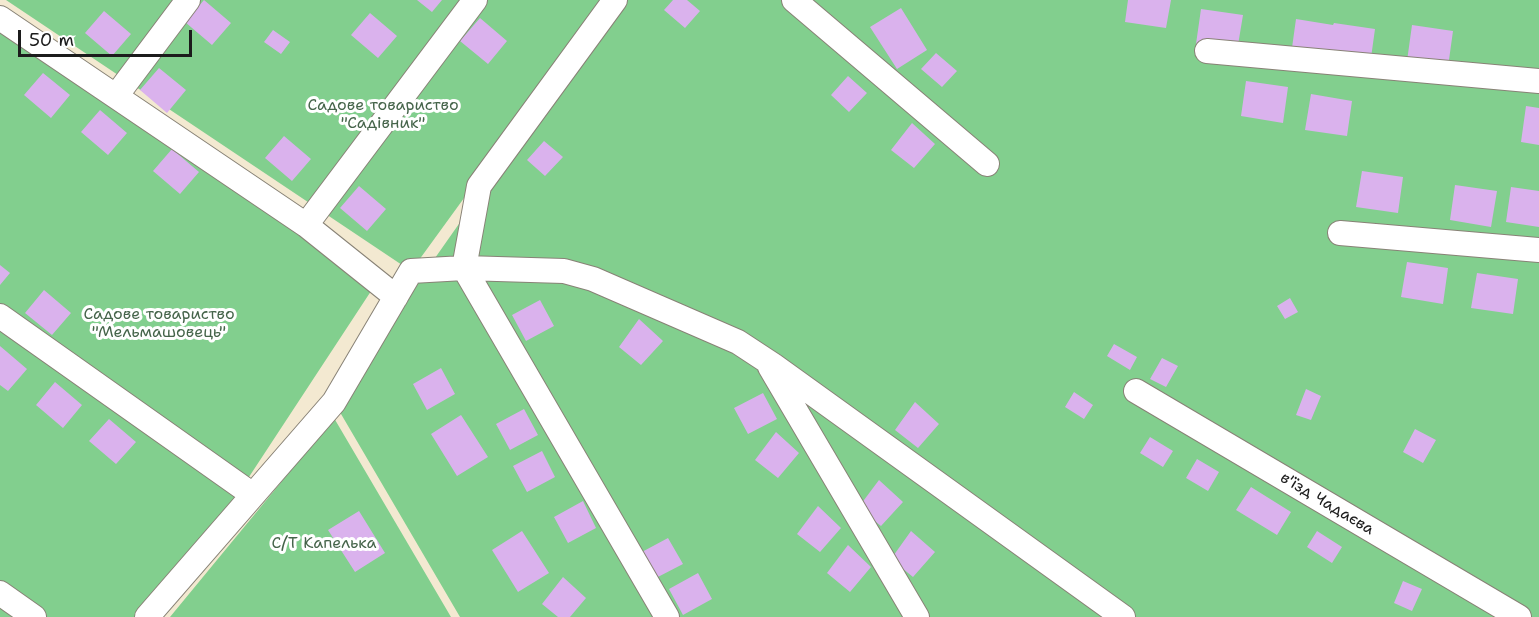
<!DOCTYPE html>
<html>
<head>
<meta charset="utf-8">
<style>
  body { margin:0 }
  #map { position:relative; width:1539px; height:617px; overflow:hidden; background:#f3e9d1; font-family:"Shantell Sans",sans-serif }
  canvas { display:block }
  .scale { position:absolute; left:18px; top:30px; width:174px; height:27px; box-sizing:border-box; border:3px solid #1c1c1c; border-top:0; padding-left:8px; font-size:18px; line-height:21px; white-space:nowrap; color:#1c1c1c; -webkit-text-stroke:4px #fff; paint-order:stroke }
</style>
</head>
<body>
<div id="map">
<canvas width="1539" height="617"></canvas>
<div class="scale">50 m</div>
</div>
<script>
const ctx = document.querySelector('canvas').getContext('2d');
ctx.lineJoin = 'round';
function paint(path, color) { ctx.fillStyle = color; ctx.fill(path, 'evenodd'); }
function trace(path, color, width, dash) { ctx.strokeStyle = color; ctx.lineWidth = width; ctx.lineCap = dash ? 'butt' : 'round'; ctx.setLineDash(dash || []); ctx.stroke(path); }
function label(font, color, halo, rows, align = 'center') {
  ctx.font = font + ' "Shantell Sans",sans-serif'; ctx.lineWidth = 6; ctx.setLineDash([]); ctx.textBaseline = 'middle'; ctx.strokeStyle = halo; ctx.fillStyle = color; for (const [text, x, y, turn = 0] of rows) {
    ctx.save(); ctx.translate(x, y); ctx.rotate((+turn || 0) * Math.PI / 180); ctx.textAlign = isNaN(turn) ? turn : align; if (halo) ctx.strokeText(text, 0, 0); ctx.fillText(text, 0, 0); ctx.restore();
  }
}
const green = new Path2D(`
  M 6,0 L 608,0 L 411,271 Z
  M 616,0 L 1539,0 L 1539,617 L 460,617 L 334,402 Z
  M 0,20 L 377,282 L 157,617 L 0,617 Z
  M 334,418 L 451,617 L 170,617 Z`);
const building = new Path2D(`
  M 204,0 L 231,23 L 212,45 L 185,22 Z
  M 417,0 L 442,0 L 432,12 Z
  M 673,0 L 687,0 L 700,11 L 685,28 L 664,10 Z
  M 1128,0 L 1171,0 L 1166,28 L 1125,22 Z
  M 901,8 L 927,50 L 897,69 L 870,27 Z
  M 1201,9 L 1243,15 L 1237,51 L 1196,44 Z
  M 104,11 L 131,34 L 112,56 L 85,33 Z
  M 370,13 L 397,36 L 378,58 L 351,35 Z
  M 480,18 L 507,41 L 488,64 L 460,41 Z
  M 1296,19 L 1333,25 L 1334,23 L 1375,29 L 1370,65 L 1291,55 Z
  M 1412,25 L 1453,31 L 1448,67 L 1407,61 Z
  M 273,30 L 290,42 L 281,54 L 264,42 Z
  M 936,53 L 957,71 L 942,87 L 921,69 Z
  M 159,68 L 186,90 L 167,113 L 140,90 Z
  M 43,73 L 70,95 L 51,118 L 24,95 Z
  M 848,76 L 867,93 L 849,112 L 831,95 Z
  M 1246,81 L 1288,87 L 1283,123 L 1241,116 Z
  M 1311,94 L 1352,101 L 1347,136 L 1305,130 Z
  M 1526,106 L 1539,108 L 1539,145 L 1521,142 Z
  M 100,110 L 127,133 L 108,155 L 81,132 Z
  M 912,123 L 935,144 L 914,168 L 891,150 Z
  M 284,136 L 311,159 L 292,181 L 265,158 Z
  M 544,141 L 563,157 L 545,176 L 527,160 Z
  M 172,149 L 199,172 L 180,194 L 153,171 Z
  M 1362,171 L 1403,177 L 1398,213 L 1356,207 Z
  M 1455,185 L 1497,191 L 1491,227 L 1450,220 Z
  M 359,186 L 386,209 L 367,231 L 340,208 Z
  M 1511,187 L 1539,191 L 1539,227 L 1506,222 Z
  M 1407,262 L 1448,268 L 1443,304 L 1401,297 Z
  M 0,265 L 10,273 L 0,285 Z
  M 1477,273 L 1518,279 L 1513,314 L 1471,308 Z
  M 44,290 L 71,313 L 52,335 L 25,313 Z
  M 1290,298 L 1298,312 L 1285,319 L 1277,306 Z
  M 540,300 L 554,326 L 526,341 L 512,315 Z
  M 639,319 L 663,341 L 641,365 L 619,347 Z
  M 1114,344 L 1137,357 L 1130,370 L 1107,356 Z
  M 0,346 L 27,369 L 8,391 L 0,385 Z
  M 1162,358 L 1178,366 L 1166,387 L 1150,379 Z
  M 441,368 L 455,394 L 427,410 L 413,384 Z
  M 55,382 L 82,405 L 63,428 L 36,405 Z
  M 1306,389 L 1321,396 L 1311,420 L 1296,415 Z
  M 1074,392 L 1093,405 L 1084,419 L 1065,407 Z
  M 763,393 L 777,419 L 748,434 L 734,408 Z
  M 915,402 L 939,424 L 918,448 L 895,430 Z
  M 524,409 L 538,435 L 510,450 L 496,424 Z
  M 461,415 L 488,457 L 457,476 L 431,434 Z
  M 109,419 L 136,442 L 116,464 L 89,441 Z
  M 1415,429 L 1436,440 L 1423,463 L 1403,452 Z
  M 776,432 L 799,453 L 778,478 L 755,460 Z
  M 1150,437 L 1173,451 L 1163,467 L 1140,453 Z
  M 542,451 L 555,477 L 527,492 L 513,466 Z
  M 1197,459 L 1219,472 L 1208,491 L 1186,478 Z
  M 879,480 L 903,502 L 881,526 L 858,508 Z
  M 1251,487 L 1291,512 L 1277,535 L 1236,510 Z
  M 583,501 L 596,528 L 568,543 L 554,517 Z
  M 818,506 L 841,528 L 820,552 L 797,534 Z
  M 359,511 L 385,553 L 355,572 L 328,530 Z
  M 522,531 L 549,573 L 518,592 L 492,550 Z
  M 911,531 L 935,552 L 913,577 L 891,559 Z
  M 1317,531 L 1342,547 L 1332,563 L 1307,547 Z
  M 668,538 L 683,564 L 654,579 L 640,553 Z
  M 848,545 L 871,567 L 850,592 L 827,573 Z
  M 698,573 L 712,599 L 683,615 L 669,589 Z
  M 563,577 L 586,598 L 570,617 L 558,617 L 542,604 Z
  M 1403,581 L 1422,589 L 1412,611 L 1394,603 Z`);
const minor = new Path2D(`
  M 615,0 L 479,186 L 464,268 L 667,617
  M 794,0 L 987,164
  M 0,18 L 306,225 L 396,297
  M 1207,51 L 1539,81
  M 116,96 L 188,0
  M 306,225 L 475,0
  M 1340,233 L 1539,250
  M 0,316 L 253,495
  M 770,367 L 917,617
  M 1136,391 L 1519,617
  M 0,593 L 34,617
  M 147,617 L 334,402 L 411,271 L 464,268 L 564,271 L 593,279 L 738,342 L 773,365 L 1123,617`);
const parkNames = [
  ["Садове товариство",383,106],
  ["\"Садівник\"",383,124],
  ["Садове товариство",159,315],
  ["\"Мельмашовець\"",159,333],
  ["С/Т Капелька",324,544]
];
const streetNames = [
  ["в'їзд Чадаєва",1327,504,31]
];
paint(green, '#82cf8e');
paint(building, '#dab2ed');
trace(minor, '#888276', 26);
trace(minor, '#fff', 24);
label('16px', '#45644a', '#fff', parkNames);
label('16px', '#1c1c1c', '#fff', streetNames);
</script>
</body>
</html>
